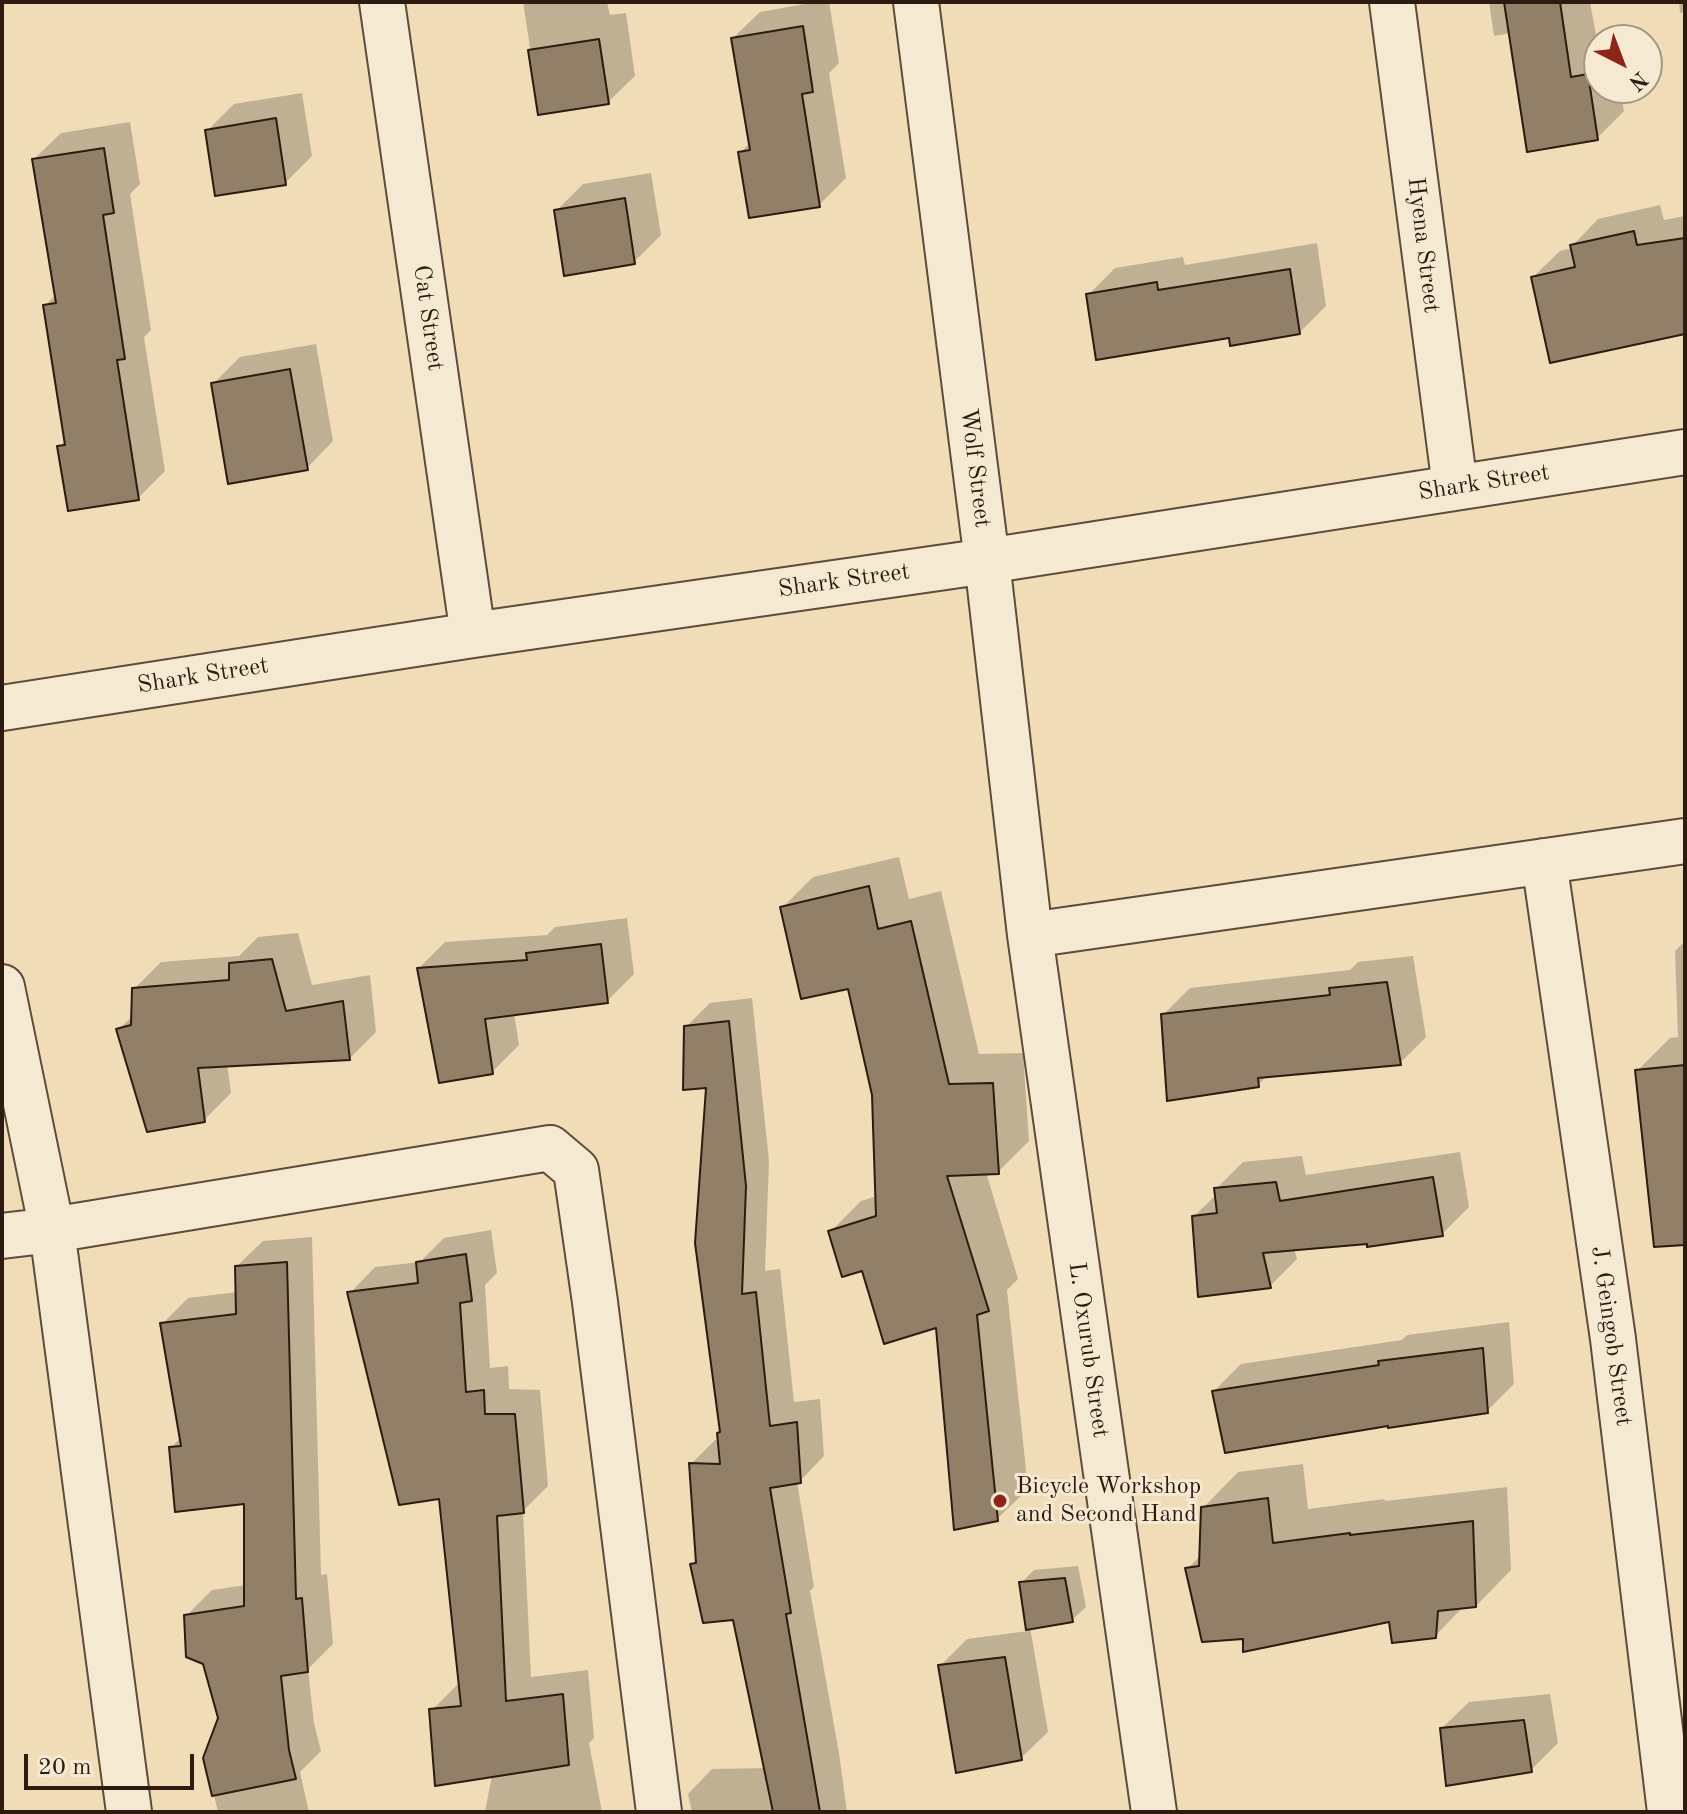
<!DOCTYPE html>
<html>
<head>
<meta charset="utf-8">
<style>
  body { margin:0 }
  #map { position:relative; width:1687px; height:1814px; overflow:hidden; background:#f0ddb8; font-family:"Old Standard TT",serif }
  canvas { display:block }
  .frame { position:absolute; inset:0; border:4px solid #2d1a11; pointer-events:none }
  .north { position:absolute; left:1583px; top:24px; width:80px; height:80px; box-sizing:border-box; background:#f5e9d1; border:2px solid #a59684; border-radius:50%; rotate:138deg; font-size:22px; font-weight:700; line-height:32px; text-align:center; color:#2d1a11 }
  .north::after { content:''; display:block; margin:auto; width:28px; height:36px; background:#8f2418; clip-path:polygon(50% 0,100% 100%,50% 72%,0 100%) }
  .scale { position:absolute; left:24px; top:1754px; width:170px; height:36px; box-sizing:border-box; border:4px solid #2d1a11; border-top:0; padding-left:10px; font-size:24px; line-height:28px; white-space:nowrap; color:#2d1a11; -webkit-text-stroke:6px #f5e9d1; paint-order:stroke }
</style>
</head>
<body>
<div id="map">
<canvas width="1687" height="1814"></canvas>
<div class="frame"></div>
<div class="north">N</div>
<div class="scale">20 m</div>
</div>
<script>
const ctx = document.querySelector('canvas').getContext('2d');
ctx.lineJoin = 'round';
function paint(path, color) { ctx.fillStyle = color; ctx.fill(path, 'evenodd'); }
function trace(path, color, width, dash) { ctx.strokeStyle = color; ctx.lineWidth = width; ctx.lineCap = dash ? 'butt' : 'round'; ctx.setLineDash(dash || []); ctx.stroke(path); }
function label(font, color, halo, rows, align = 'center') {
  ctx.font = font + ' "Old Standard TT",serif'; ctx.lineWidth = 6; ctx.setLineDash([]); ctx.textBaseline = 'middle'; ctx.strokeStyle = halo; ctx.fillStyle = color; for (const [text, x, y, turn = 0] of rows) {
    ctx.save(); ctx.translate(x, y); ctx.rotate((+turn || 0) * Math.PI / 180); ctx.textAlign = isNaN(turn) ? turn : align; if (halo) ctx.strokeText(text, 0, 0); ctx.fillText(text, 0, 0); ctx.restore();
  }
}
const shadow = new Path2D(`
  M 523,2 L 607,2 L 610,15 L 626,13 L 635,76 L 608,102 L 540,113 Z
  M 816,2 L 829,2 L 839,63 L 829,73 L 846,178 L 819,205 L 740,153 L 751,142 L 733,38 L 760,12 Z
  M 1489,2 L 1590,2 L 1599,51 L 1599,88 L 1620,88 L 1624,111 L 1597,138 L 1511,33 L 1494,36 Z
  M 1679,2 L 1685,2 L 1685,12 L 1680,13 Z
  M 302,93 L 312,156 L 285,183 L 207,131 L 234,104 Z
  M 130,122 L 140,184 L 130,194 L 151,330 L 144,337 L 165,471 L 138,498 L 59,447 L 66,440 L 45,306 L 56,294 L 34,159 L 61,133 Z
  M 651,173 L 661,235 L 634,262 L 556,211 L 583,184 Z
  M 1660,205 L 1664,220 L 1685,216 L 1685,304 L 1533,277 L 1560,251 L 1572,248 L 1572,246 L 1598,219 Z
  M 1317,243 L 1326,306 L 1300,332 L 1230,336 L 1088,295 L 1115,268 L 1183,257 L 1185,265 Z
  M 316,344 L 333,441 L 307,468 L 213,384 L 240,357 Z
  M 899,857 L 909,899 L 941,891 L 979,1054 L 1023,1053 L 1029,1141 L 998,1172 L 986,1172 L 1018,1279 L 1007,1290 L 1028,1489 L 997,1519 L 938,1325 L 863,1268 L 830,1232 L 861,1201 L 877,1196 L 874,1095 L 849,987 L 782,908 L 813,877 Z
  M 627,918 L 634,974 L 607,1001 L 514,1013 L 519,1045 L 492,1072 L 419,968 L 445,942 L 547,935 L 555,927 Z
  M 298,933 L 312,985 L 370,975 L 376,1032 L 350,1058 L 227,1064 L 231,1093 L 204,1120 L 119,1029 L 134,1015 L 134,989 L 161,962 L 239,956 L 258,937 Z
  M 1685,941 L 1685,1221 L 1637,1071 L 1670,1038 L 1678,1037 L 1675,951 Z
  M 1413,956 L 1426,1037 L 1400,1063 L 1268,1075 L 1258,1085 L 1163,1015 L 1190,988 L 1350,970 L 1358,962 Z
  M 752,998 L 769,1161 L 765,1271 L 780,1269 L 794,1402 L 820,1399 L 824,1456 L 800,1481 L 797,1481 L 814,1587 L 810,1591 L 839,1753 L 847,1812 L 692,1812 L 688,1794 L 712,1769 L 766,1768 L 735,1618 L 692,1564 L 697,1559 L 691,1464 L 715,1440 L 720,1440 L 722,1431 L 709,1085 L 686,1027 L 710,1003 Z
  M 1460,1152 L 1469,1207 L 1442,1234 L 1294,1249 L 1297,1259 L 1270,1286 L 1194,1216 L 1217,1194 L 1216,1189 L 1243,1162 L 1302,1156 L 1306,1175 Z
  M 491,1230 L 497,1273 L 485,1285 L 490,1368 L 508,1366 L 509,1389 L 540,1390 L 548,1486 L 523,1511 L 531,1677 L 588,1670 L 594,1738 L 589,1743 L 602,1812 L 485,1812 L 492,1775 L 432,1710 L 457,1685 L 461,1684 L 440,1497 L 350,1293 L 375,1267 L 420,1262 L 444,1238 Z
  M 312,1237 L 321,1575 L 327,1574 L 333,1644 L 308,1669 L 314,1723 L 321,1751 L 300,1772 L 309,1812 L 218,1812 L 205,1758 L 220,1718 L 205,1662 L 186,1616 L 212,1590 L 246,1585 L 246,1501 L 171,1448 L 181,1437 L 162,1324 L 188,1298 L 238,1292 L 237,1266 L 263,1241 Z
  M 1509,1322 L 1514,1384 L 1487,1411 L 1214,1391 L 1241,1364 L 1402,1340 L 1407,1335 Z
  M 1303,1464 L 1308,1509 L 1384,1499 L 1385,1501 L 1507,1487 L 1511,1570 L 1476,1606 L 1464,1606 L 1435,1636 L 1391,1620 L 1245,1637 L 1187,1569 L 1201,1555 L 1203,1508 L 1238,1472 Z
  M 1078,1566 L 1086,1607 L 1072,1620 L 1030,1627 L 1048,1732 L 1021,1758 L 940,1666 L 967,1639 L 1028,1631 L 1021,1583 L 1034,1570 Z
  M 1550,1694 L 1558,1743 L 1531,1770 L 1442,1728 L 1469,1702 Z`);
const building = new Path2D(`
  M 1504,2 L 1560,2 L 1571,77 L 1588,74 L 1598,140 L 1527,152 Z
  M 803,26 L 813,92 L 802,94 L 820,207 L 749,218 L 738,152 L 750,150 L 731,38 Z
  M 599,39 L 609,104 L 538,115 L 528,50 Z
  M 276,118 L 286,185 L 215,196 L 205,130 Z
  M 104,148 L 114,213 L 103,215 L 125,359 L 117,360 L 139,500 L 68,511 L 57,446 L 65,445 L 43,305 L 56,303 L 32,159 Z
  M 625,198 L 635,264 L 564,276 L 554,210 Z
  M 1634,231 L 1637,245 L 1685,238 L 1685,334 L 1550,363 L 1531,277 L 1575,267 L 1570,245 Z
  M 1290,269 L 1300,334 L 1230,346 L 1229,338 L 1096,360 L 1086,294 L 1157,282 L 1158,290 Z
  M 290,369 L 308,470 L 228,484 L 211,383 Z
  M 869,886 L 878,929 L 911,921 L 949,1084 L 993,1083 L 999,1174 L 947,1176 L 989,1311 L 977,1315 L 998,1521 L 954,1530 L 936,1328 L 884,1344 L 862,1271 L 842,1277 L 828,1231 L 876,1216 L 872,1095 L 848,989 L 801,999 L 780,907 Z
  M 601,944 L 608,1003 L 485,1019 L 493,1074 L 439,1083 L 417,968 L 527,960 L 526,953 Z
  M 272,959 L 286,1011 L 343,1001 L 350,1060 L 198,1068 L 205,1122 L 147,1132 L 116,1029 L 131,1025 L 132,988 L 229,980 L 229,963 Z
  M 1387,982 L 1401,1065 L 1258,1078 L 1259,1087 L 1167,1101 L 1161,1014 L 1330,995 L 1329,988 Z
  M 729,1021 L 746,1186 L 742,1294 L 756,1292 L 770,1426 L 797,1422 L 801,1483 L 770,1488 L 791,1613 L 786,1614 L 820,1812 L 773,1812 L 733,1620 L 703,1623 L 690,1564 L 696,1563 L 689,1463 L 720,1464 L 717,1433 L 720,1432 L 695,1243 L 706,1088 L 683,1090 L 684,1026 Z
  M 1685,1065 L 1685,1245 L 1654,1247 L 1635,1070 Z
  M 1433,1177 L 1443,1236 L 1367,1247 L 1367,1244 L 1263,1253 L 1271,1288 L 1198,1297 L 1192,1216 L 1217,1213 L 1214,1188 L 1276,1182 L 1280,1201 Z
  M 466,1254 L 472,1301 L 460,1303 L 466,1392 L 484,1390 L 485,1414 L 515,1414 L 524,1513 L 497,1516 L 506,1701 L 563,1694 L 569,1765 L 435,1786 L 429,1709 L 461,1706 L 439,1499 L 399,1505 L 347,1292 L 418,1283 L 416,1262 Z
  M 287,1262 L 296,1599 L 302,1598 L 308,1672 L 281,1676 L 289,1750 L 296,1779 L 212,1796 L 203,1758 L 218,1718 L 203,1664 L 186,1657 L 184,1615 L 244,1606 L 244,1504 L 175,1512 L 169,1447 L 181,1446 L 160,1323 L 236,1314 L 235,1266 Z
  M 1483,1348 L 1488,1413 L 1388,1428 L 1388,1426 L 1225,1453 L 1212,1391 L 1379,1365 L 1378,1361 Z
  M 1268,1498 L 1273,1543 L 1350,1533 L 1350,1535 L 1473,1521 L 1476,1607 L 1438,1611 L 1436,1638 L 1392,1643 L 1389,1622 L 1243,1652 L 1243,1639 L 1202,1642 L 1185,1568 L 1199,1566 L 1201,1507 Z
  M 1065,1578 L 1073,1622 L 1026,1630 L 1019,1582 Z
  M 1005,1657 L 1022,1760 L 956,1773 L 938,1665 Z
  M 1524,1720 L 1532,1772 L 1446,1786 L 1440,1728 Z`);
const minor = new Path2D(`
  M 382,2 L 473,635
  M 916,2 L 987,561 L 1030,935 L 1154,1812
  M 1392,2 L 1455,487
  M 2,708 L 473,635 L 987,561 L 1685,452
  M 1544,861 L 1613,1339 L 1670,1812
  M 1030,935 L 1685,841
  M 2,987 L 52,1230 L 129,1812
  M 2,1236 L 52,1230 L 550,1148 L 576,1170 L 595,1302 L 659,1812`);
const markers = [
  [1000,1501,8,"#8f2418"]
];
const streetNames = [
  ["Hyena Street",1423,245,83],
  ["Cat Street",428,318,82],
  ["Wolf Street",975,468,83],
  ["Shark Street",1484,483,-9],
  ["Shark Street",844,581,-8],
  ["Shark Street",203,676,-9],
  ["J. Geingob Street",1611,1336,82],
  ["L. Oxurub Street",1088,1350,82]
];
const poiNames = [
  ["Bicycle Workshop",1016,1487],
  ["and Second Hand",1016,1515]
];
paint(shadow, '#0003');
paint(building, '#927f68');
trace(building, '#2d1a11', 2);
trace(minor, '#5e4b3b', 48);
trace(minor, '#f5e9d1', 44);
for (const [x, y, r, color] of markers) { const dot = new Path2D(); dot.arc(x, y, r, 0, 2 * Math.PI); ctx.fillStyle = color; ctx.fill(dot); trace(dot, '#f5e9d1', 3); }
label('24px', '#2d1a11', '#f5e9d1', streetNames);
label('24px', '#2d1a11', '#f5e9d1', poiNames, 'left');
</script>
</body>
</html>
